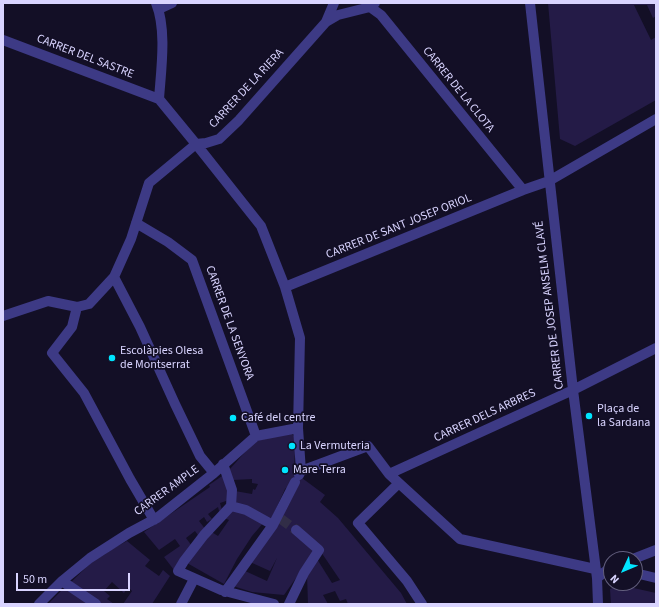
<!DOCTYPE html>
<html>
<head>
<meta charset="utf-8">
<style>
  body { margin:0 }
  #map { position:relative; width:659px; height:607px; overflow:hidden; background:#130f26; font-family:"Source Sans 3",sans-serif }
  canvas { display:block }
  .frame { position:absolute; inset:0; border:4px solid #d9d4ff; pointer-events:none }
  .north { position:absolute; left:603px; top:551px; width:40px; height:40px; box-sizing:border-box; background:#130f26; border:1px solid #625e7d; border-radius:50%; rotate:226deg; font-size:11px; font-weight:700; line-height:16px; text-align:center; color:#d9d4ff }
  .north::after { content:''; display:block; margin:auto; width:14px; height:18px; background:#00e5ff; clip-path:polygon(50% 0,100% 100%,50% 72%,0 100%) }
  .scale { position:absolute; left:16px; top:573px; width:114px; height:18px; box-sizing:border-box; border:2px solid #d9d4ff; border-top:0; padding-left:5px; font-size:12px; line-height:14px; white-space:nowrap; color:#d9d4ff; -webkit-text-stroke:3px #130f26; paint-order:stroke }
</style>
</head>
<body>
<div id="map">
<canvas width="659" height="607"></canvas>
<div class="frame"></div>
<div class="north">N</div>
<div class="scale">50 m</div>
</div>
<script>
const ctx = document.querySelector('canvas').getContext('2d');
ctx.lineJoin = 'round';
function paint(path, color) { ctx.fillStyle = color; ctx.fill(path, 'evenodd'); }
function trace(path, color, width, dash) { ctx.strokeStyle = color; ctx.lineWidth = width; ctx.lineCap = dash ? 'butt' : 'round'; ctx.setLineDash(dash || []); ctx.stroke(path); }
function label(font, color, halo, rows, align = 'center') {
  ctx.font = font + ' "Source Sans 3",sans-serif'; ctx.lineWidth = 3.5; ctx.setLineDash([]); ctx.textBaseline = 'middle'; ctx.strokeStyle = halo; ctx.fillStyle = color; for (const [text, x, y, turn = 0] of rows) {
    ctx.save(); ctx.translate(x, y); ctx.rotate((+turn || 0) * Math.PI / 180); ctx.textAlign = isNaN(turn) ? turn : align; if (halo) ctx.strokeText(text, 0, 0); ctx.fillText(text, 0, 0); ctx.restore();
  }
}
const building = new Path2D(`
  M 548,3 L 656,3 L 656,16 L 653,18 L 647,5 L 634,5 L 651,40 L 656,37 L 656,100 L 575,146 L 560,139 Z
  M 291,433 L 296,438 L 294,467 L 296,468 L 302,478 L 325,495 L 320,502 L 338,518 L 401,593 L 407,604 L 348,604 L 346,599 L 340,601 L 335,591 L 323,595 L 328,604 L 308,604 L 307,575 L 317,559 L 332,583 L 340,580 L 321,552 L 324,548 L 297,527 L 315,551 L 284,595 L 252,592 L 233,586 L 243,570 L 267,581 L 277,558 L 270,571 L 250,562 L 294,481 L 285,489 L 270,522 L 233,503 L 235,491 L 252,494 L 253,489 L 255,490 L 258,484 L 252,483 L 252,479 L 233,480 L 229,470 L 255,441 Z
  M 225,474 L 229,500 L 220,503 L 222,510 L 219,511 L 218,507 L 208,514 L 212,519 L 207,522 L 204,517 L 199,521 L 206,530 L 200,538 L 195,531 L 186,538 L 192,546 L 174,570 L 164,557 L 180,546 L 175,539 L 159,550 L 144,532 L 210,487 L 209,485 Z
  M 235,507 L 264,522 L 252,536 L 237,559 L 224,584 L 187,563 L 210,531 L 218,536 L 229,520 L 224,518 Z
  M 127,541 L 150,560 L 145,566 L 159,576 L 163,570 L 170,576 L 152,604 L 123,604 L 132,591 L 128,587 L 124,593 L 112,582 L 104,591 L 110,596 L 107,599 L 114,604 L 102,604 L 70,583 L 94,560 L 104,555 L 112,549 Z
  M 620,585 L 656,593 L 656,604 L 611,604 L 610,589 Z
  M 66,586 L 91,604 L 48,604 Z`);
const minorTunnel = new Path2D(`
  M 281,519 L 296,530`);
const minor = new Path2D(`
  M 156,3 C 167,30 161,70 159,99 L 196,144 L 261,226 L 285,287 L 300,338 L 298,428 L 301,471 L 299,475
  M 530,3 L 573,390 L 597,578 L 598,604
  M 370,7 L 381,15 L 523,190
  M 159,9 L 172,3
  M 326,22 L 334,3
  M 3,40 L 159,99
  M 136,223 L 168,242 L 192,260 L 256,436
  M 114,277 L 140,327 L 175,404 L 200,456 L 214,473
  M 285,287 L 523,190 L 549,181 L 656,119
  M 77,307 L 72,327 L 52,353 L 84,393 L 130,479 L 154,520
  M 3,316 L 48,301 L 77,307 L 89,304 L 114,277 L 131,239 L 149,183 L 196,144 L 206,143 L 219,139 L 239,120 L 326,22 L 338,15 L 370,7 L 375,3
  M 223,464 L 232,490 L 231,506 L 204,535 L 184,561 L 178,571 L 221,590 L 274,604
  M 301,471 L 368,446 L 389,474 L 460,539 L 595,569
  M 389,474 L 573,390 L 656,348
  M 399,483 L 358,523 L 407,581 L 422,604
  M 231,506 L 246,510 L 273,525
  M 633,559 L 656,550
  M 635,573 L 656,578
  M 597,578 L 611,567
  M 62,581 L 96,604
  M 225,592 L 273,525 L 295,482
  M 39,604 L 62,581 L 90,558 L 129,533 L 157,518 L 214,473 L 256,436 L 298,428
  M 181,604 L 194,579
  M 289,604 L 304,573 L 319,550 L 296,530`);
const markers = [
  [112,358,4,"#00e5ff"],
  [589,416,4,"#00e5ff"],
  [233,418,4,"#00e5ff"],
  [292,446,4,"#00e5ff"],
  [285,470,4,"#00e5ff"]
];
const streetNames = [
  ["CARRER DEL SASTRE",85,57,21],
  ["CARRER DE LA RIERA",247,89,-47],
  ["CARRER DE LA CLOTA",458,90,51],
  ["CARRER DE SANT JOSEP ORIOL",399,227,-22],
  ["CARRER DE JOSEP ANSELM CLAVÉ",550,305,-97],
  ["CARRER DE LA SENYORA",229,323,70],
  ["CARRER DELS ARBRES",485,416,-25],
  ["CARRER AMPLE",167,491,-36]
];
const poiNames = [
  ["Escolàpies Olesa",120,351],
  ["de Montserrat",120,365],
  ["Plaça de",597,409],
  ["la Sardana",597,423],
  ["Café del centre",241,418],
  ["La Vermuteria",300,446],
  ["Mare Terra",293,470]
];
paint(building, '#241b47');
trace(minorTunnel, '#312d47', 10, [10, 5]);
trace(minor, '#3d3a85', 10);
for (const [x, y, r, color] of markers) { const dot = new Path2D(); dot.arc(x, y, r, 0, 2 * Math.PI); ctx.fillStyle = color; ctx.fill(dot); trace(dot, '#130f26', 1.5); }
label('12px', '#d9d4ff', '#130f26', streetNames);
label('12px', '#d9d4ff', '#130f26', poiNames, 'left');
</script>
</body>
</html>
